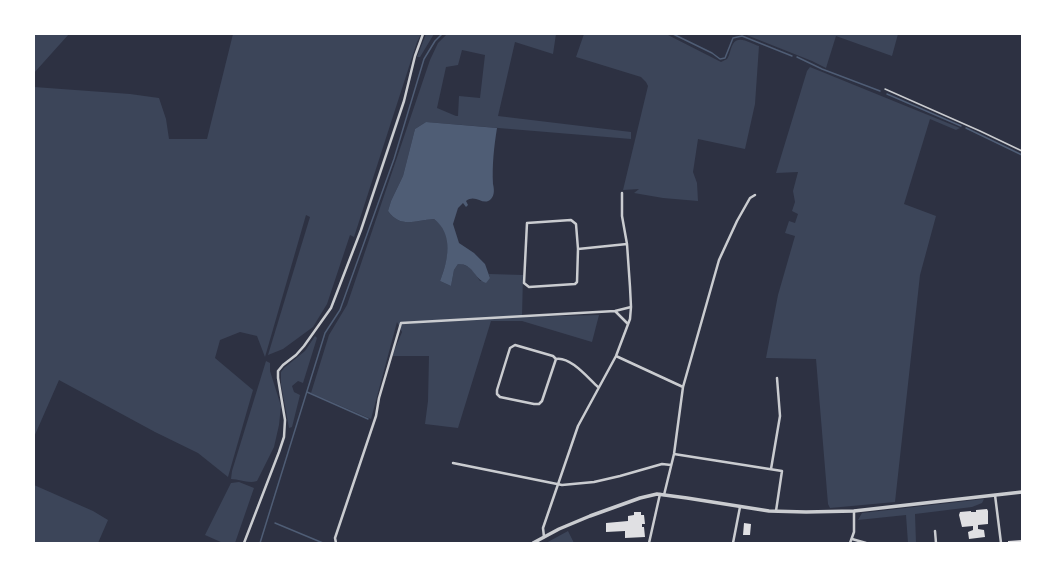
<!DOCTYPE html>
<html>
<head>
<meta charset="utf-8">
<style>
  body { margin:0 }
  #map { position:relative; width:1056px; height:577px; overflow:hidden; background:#2d3142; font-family:Rubik,sans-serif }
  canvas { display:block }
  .frame { position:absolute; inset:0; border:35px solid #fff; pointer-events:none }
</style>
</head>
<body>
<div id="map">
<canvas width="1056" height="577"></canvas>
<div class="frame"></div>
</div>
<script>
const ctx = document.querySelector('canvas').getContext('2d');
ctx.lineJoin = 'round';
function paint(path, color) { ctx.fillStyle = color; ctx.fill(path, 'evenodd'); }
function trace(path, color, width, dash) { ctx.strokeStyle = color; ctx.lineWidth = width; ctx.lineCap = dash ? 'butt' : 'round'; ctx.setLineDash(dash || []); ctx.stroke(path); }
const green = new Path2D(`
  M 34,34 L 69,34 L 34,73 Z
  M 233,34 L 421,34 L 417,42 L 354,237 L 350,235 L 327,304 L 313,327 L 283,349 L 268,355 L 310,217 L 306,215 L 265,357 L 257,336 L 240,332 L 220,340 L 215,358 L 253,390 L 228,477 L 198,453 L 155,432 L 59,380 L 34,437 L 34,87 L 130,94 L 159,98 L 166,119 L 169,139 L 207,139 Z
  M 426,34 L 434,34 L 420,57 L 417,57 Z
  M 447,34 L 556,34 L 553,54 L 515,42 L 498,116 L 631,132 L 631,139 L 426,122 L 415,129 L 403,176 L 391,201 L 388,211 C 401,229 415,220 434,219 C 438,222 443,226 445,231 C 451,247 446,266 440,281 L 451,286 L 454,270 L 458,264 C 470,264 474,272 480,281 L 490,278 L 489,274 L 523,275 L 522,317 L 599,315 L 592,342 L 522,321 L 491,321 L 458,428 L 425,424 L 428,401 L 429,356 L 392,356 L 402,332 L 397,322 L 371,419 L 311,393 L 329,335 L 347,305 L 430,60 L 438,43 ZM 462,50 L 485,55 L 480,98 L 459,96 L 458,116 L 456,116 L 437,108 L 446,67 L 458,65 Z
  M 584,34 L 666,34 L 721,62 L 727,59 C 730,55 730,49 733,44 C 738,34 752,44 759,46 L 755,104 L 745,149 L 698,139 L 693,172 L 697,183 L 698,201 L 663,198 L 634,193 L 639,189 L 623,190 L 648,86 L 646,82 L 641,77 L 576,57 Z
  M 744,34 L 898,34 L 892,56 L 836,36 L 826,68 L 812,61 Z
  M 810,67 L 960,128 L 956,130 L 930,119 L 904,204 L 936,216 L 920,275 L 895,502 L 830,508 L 828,504 L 816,359 L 766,358 L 778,295 L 795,236 L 785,233 L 789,221 L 795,223 L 798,214 L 792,211 L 795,202 L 793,191 L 798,172 L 776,173 L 807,71 Z
  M 315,336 L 317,338 L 303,383 L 298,381 L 292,386 L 294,392 L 300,395 L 292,427 L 289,428 L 281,384 L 281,372 L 284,368 L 305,351 Z
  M 266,361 L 270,363 L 270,371 L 281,406 L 279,425 L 274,447 L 257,481 C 248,484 240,479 231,479 L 232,471 Z
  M 239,482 L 254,488 L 235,543 L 223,543 L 205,535 L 231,483 Z
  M 34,485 L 93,511 L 108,520 L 98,543 L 34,543 Z
  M 984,499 L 982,503 L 972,507 L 915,514 L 916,543 L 908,543 L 906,515 L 858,520 L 862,513 Z
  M 568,531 L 574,543 L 546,543 Z`);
const water = new Path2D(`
  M 426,122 L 497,128 C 494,147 492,165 493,184 C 494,188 495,195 491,199 C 483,207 476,193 466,201 L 468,205 L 466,207 L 463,203 L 458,208 L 453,224 L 459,243 L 474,253 L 485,264 L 490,278 L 486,283 C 473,278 474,264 458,264 L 454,270 L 451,286 L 440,281 C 448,261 454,234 434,219 C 415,220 401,229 388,211 L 391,201 L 403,176 L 415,129 Z`);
const stream = new Path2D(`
  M 673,34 L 712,53 L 720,59 L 725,58 L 733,38 L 742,36 L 792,56
  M 797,57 L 822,69 L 880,91
  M 887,94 L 961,126
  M 966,128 L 1022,155
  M 307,392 L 368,419
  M 275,523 L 323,543
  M 260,543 L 325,333 L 340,310 L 394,159 L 424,59 L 435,41 L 442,34`);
const building = new Path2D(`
  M 987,509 L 988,511 L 988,524 L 978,525 L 978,529 L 984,530 L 985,537 L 969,539 L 968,532 L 973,530 L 973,526 L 962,527 L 959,515 L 960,512 L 971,511 L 971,512 L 976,512 L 976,510 Z
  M 634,512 L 641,512 L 641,515 L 644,515 L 645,524 L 642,524 L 642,527 L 644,527 L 645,537 L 625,538 L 625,531 L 606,532 L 606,523 L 628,521 L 628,516 L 634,515 Z
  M 744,523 L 751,524 L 750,535 L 743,535 Z
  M 1022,540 L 1022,543 L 1008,543 L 1008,541 Z`);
const service = new Path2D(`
  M 885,89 L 980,131 L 1022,151`);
const minor = new Path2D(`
  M 578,249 L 577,282 L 575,284 L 529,287 L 524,283 L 527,223 L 571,220 L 576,224 L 578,249 L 627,244
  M 615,311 L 628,324
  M 616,356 L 683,387
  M 556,359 L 542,401 L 539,404 L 534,404 L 500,397 L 497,394 L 497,390 L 510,348 L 515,345 L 553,356 L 556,359 C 570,356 588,378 598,387
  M 674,454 L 782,471 L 776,511
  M 453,463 L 562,485 L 594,482 L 620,476 L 662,464 L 671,465
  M 771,469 L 780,416 L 777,378
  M 664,495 L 674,454 L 683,387 L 719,260 L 737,221 L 750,198 L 755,195
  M 995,495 L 1001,543
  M 935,531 L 936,543
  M 544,537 L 543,528 L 578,426 L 616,356 L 630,319 L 631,307 L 630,287 L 627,244 L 622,216 L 622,193
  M 852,539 L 866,543
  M 244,543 L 279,452 L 284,437 L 285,420 L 278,378 L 278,371 L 283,365 L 296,355 L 304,346 L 331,308 L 361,230 L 404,101 L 415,56 L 423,34
  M 336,543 L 335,538 L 376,416 L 379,398 L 401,323 L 615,311 L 631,307
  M 649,543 L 660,494
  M 733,543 L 740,507
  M 850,543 L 854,532 L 854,511`);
const tertiary = new Path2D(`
  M 533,543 L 559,529 L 590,516 L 640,498 L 657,494 L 687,498 L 769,511 L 806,512 L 854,511 L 1022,492`);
paint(green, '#3c4559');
paint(water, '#4f5d75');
trace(stream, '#4f5d75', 1.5);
paint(building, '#e0e0e3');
trace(service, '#caccd0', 1.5);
trace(minor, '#caccd0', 2.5);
trace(tertiary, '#caccd0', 3.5);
</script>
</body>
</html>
